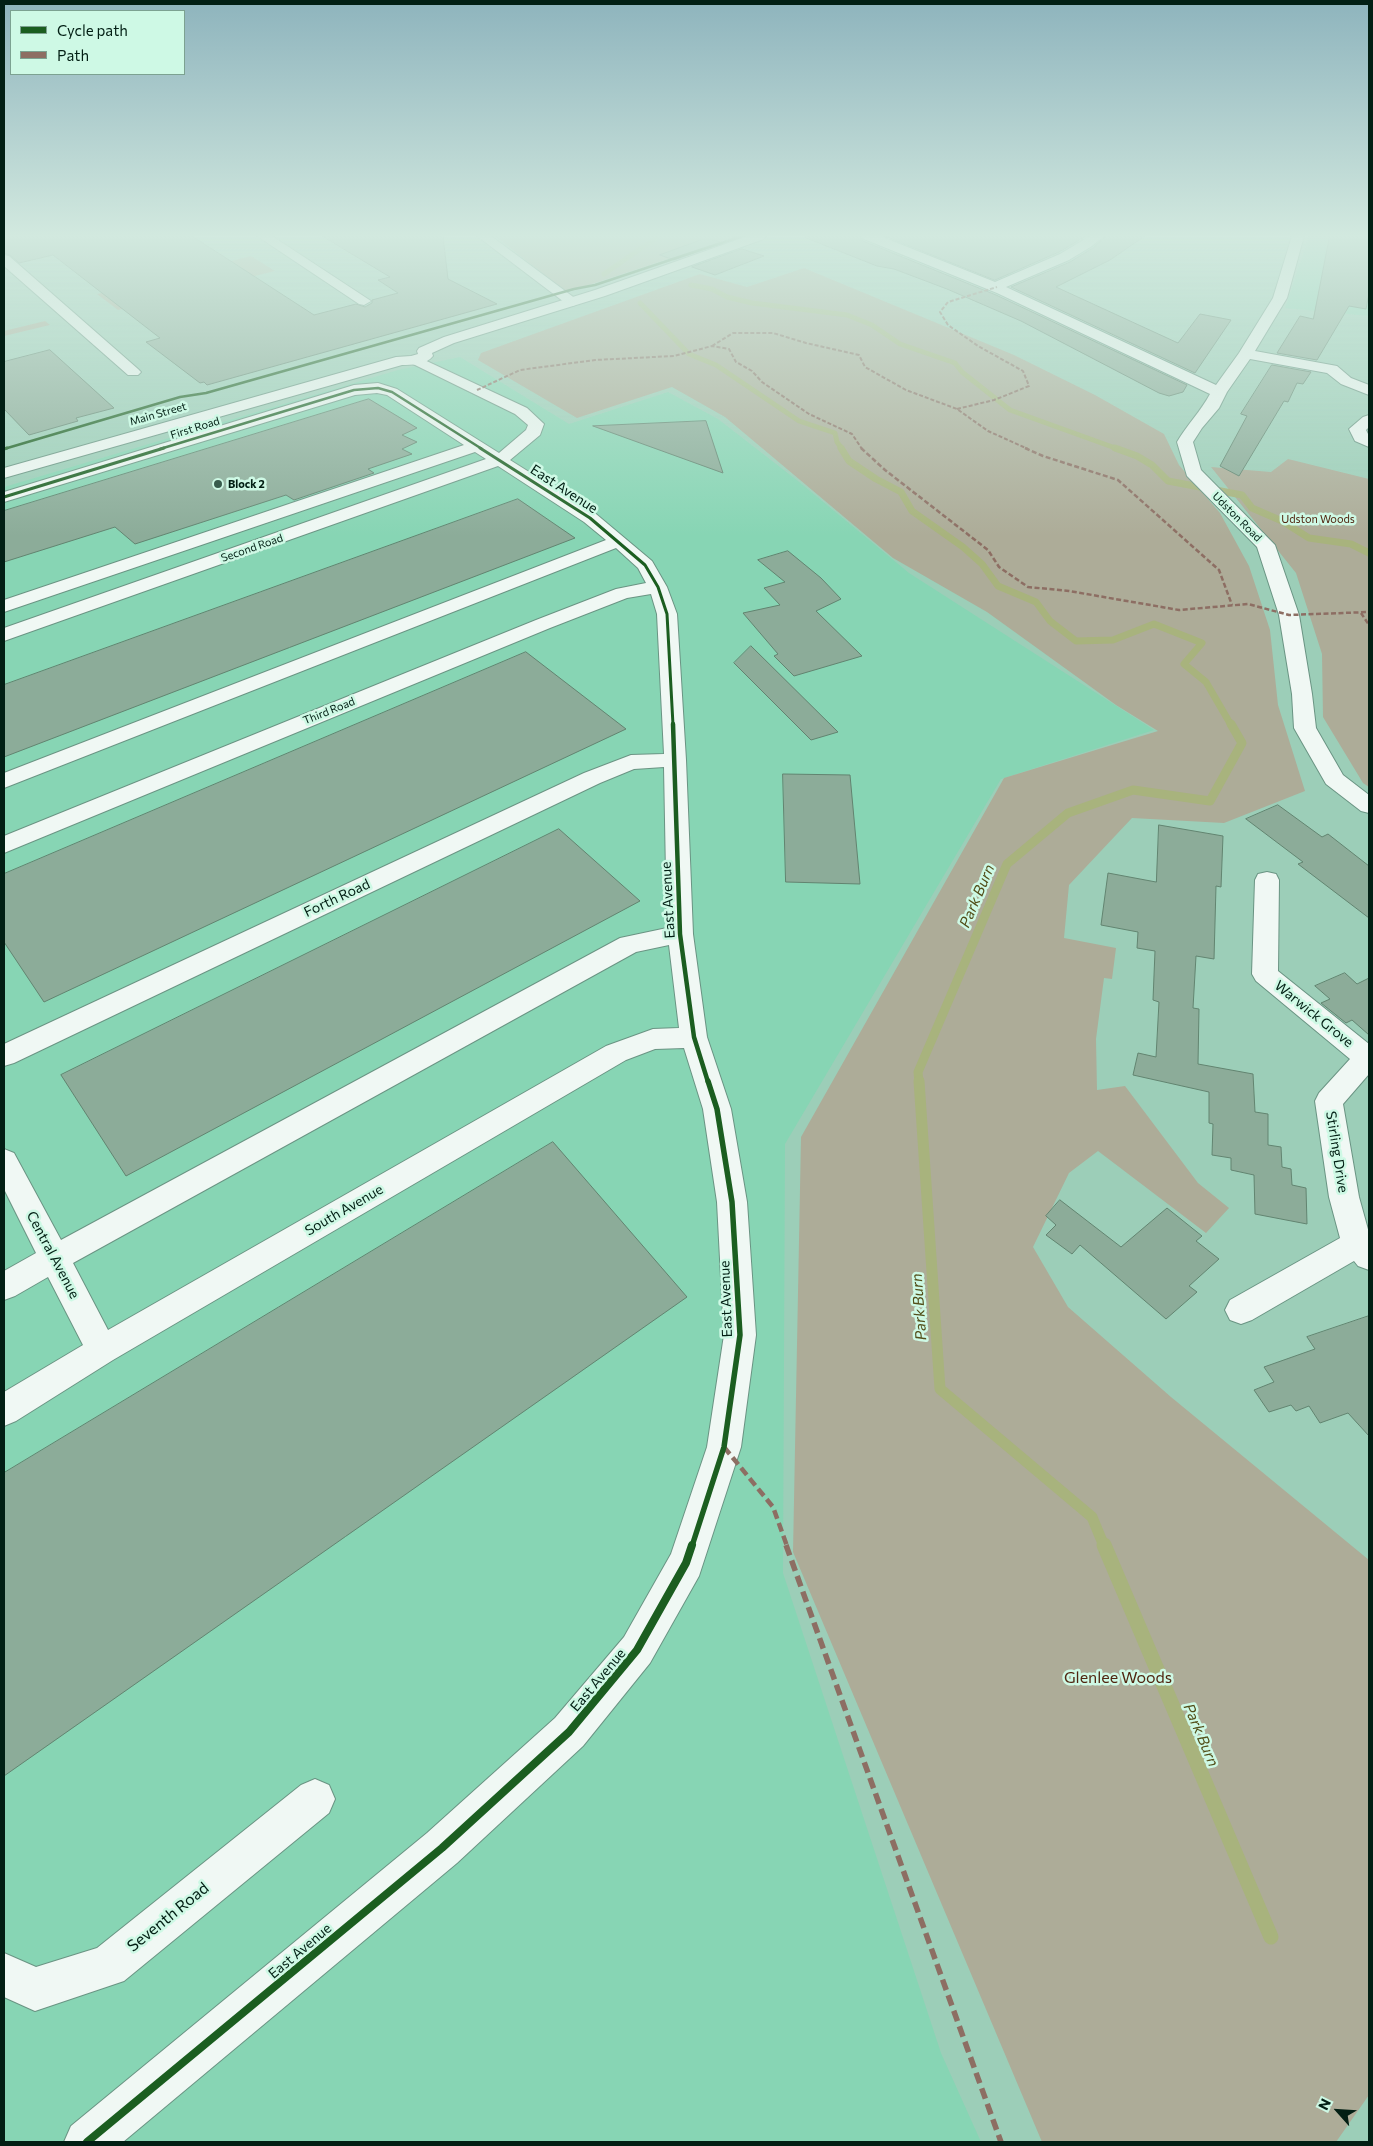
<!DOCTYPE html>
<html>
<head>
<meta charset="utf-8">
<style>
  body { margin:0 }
  #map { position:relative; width:1373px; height:2146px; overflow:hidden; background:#9cceb8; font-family:Commissioner,sans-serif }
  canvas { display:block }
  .frame { position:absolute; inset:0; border:5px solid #021f14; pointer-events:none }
  .legend { position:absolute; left:10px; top:10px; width:175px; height:65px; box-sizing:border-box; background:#cef9e5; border:1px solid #7ca291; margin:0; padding:6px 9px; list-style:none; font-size:15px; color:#021f14 }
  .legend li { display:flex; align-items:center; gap:10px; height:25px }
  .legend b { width:25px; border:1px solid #7ca291 }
  .north { position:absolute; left:1313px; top:2086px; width:50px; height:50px; -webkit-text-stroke:4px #cef9e5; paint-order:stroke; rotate:296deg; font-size:14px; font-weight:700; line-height:20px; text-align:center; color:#021f14 }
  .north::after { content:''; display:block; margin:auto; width:18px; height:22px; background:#021f14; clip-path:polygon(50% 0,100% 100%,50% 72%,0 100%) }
</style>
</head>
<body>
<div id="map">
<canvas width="1373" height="2146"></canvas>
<div class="frame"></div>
<ul class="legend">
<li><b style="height:6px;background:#1b5e20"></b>Cycle path</li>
<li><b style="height:6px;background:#8d6e63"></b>Path</li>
</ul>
<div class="north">N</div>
</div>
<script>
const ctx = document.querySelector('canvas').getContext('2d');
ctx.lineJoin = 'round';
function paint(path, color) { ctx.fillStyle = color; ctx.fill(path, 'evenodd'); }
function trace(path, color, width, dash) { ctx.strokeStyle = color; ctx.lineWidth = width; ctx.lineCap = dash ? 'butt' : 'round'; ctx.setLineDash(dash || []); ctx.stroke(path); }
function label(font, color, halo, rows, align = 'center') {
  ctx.font = font + ' Commissioner,sans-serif'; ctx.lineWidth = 5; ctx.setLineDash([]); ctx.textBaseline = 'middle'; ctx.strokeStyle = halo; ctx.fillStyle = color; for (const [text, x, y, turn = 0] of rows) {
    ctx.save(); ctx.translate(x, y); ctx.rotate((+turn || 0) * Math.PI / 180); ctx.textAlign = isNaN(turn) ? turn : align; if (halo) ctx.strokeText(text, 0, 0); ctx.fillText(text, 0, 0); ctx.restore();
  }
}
const built = new Path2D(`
  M 1309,236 L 1369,236 L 1369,316 L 1285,308 Z
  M 460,357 L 569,424 L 668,392 L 718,419 L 798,481 L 909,573 L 1154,730 L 1001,779 L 785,1144 L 783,1573 L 941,2053 L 981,2142 L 4,2142 L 4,487 L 398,370 Z`);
const green = new Path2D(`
  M 495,236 L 733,236 L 735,237 L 571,291 L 563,290 Z
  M 251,256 L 275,271 L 118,310 L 97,294 Z
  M 804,268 L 1014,355 L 1095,395 L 1164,434 L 1179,465 L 1220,513 L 1249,566 L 1270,630 L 1278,705 L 1305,791 L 1224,823 L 1132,818 L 1069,885 L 1064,938 L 1116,948 L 1112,979 L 1104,978 L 1096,1039 L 1097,1090 L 1125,1086 L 1198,1183 L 1229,1208 L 1206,1233 L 1098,1151 L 1069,1173 L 1033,1247 L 1068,1307 L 1171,1397 L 1369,1560 L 1369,2095 L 1336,2142 L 1042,2142 L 793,1552 L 801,1137 L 1004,778 L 1158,731 L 1116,705 L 987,612 L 893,558 L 725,417 L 672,387 L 577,418 L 478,360 L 481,353 L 700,274 L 747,287 Z
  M 45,321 L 50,325 L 4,336 L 4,331 Z
  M 1288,459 L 1369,479 L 1369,787 L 1363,783 L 1323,717 L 1322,654 L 1296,573 L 1211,467 L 1271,472 Z`);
const streamFar4 = new Path2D(`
  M 604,274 L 659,236
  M 691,285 L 712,289 L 727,297 L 752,303 L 847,315 L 872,325 L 900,344 L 955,363 L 962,372 L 1010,410 L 1118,449
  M 640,303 L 689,354 L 716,365 L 799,421 L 835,433 L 837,442 L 842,449`);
const streamFar3 = new Path2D(`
  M 841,448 L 849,461 L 876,479 L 901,492 L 912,511 L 963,547 L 982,564 L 998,586 L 1036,602 L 1050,621 L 1076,641 L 1113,640 L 1154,624 L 1202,643 L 1184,664 L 1206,682 L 1231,725
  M 1115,448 L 1137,456 L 1152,465 L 1168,481 L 1242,495 L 1252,508 L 1282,521 L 1309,538 L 1351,544 L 1369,553`);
const streamFar2 = new Path2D(`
  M 919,1082 L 918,1072 L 1007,864 L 1068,813 L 1133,790 L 1210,801 L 1242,743 L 1231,724`);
const streamFar1 = new Path2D(`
  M 919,1081 L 940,1389 L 1092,1517 L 1104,1546`);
const stream = new Path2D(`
  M 1104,1545 L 1271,1937`);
const building = new Path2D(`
  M 4,236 L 192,236 L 314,315 L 356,304 L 365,307 L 372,303 L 372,300 L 398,293 L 378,280 L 390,277 L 322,236 L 443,236 L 448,279 L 497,304 L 207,385 L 204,382 L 200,383 L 146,342 L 160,338 L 53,255 L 19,263 L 10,255 L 4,253 Z
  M 806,236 L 860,236 L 863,241 L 996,295 L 1187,385 L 1183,392 L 1169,396 L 1159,393 L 1021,321 L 947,289 L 894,269 L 877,266 L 806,238 Z
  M 885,236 L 1086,236 L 1059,252 L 995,280 Z
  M 1106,236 L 1145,236 L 1110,260 L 1056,287 L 1178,343 L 1200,314 L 1231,320 L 1195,373 L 1011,287 L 1070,262 L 1093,248 Z
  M 1330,236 L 1369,236 L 1369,293 L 1366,309 L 1349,306 L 1317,360 L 1277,353 L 1300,316 L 1313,319 Z
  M 707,238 L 723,243 L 674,260 L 660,255 Z
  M 742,249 L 764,256 L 715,275 L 692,267 Z
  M 50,350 L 114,408 L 76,418 L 78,421 L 29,435 L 4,409 L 4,362 Z
  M 1272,365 L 1311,372 L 1303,384 L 1297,383 L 1288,402 L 1284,401 L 1239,476 L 1220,466 L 1247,416 L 1241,414 Z
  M 369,399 L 417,428 L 402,435 L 417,442 L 402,449 L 412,454 L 368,469 L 374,473 L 294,500 L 286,495 L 135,544 L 115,527 L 4,562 L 4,511 Z
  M 706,421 L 723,473 L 593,426 Z
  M 518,499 L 575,538 L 4,757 L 4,685 Z
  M 788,551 L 821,578 L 841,599 L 816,611 L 862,656 L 794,676 L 774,656 L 778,654 L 743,613 L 780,605 L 764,588 L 785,582 L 758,560 Z
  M 751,646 L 838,732 L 811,740 L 734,663 Z
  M 526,652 L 626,729 L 44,1002 L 4,942 L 4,874 Z
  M 783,774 L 850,775 L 860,884 L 786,882 Z
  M 1278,805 L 1322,837 L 1328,834 L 1369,866 L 1369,918 L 1298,864 L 1303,862 L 1246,819 Z
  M 1159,825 L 1223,836 L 1221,887 L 1216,886 L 1214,959 L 1196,956 L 1193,1008 L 1199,1009 L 1198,1064 L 1253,1074 L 1255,1112 L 1268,1114 L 1268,1145 L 1281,1147 L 1282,1167 L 1291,1169 L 1292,1185 L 1306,1188 L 1307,1224 L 1255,1214 L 1254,1175 L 1231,1170 L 1231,1158 L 1212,1155 L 1213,1124 L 1209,1123 L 1209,1092 L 1133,1075 L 1138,1053 L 1156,1057 L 1159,1002 L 1153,1000 L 1155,951 L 1137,948 L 1138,932 L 1101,925 L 1108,873 L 1156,882 Z
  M 559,829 L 640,901 L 126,1176 L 61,1075 Z
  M 1345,973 L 1357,984 L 1369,978 L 1369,1035 L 1352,1020 L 1346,1023 L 1321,1003 L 1330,999 L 1315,986 Z
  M 553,1142 L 687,1297 L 4,1776 L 4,1473 Z
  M 1060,1200 L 1121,1247 L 1167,1208 L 1202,1236 L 1196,1241 L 1219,1259 L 1189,1286 L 1197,1292 L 1166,1319 L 1080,1245 L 1072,1254 L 1046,1235 L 1056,1225 L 1046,1216 Z
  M 1369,1316 L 1369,1436 L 1348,1413 L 1320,1423 L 1309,1406 L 1296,1411 L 1291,1405 L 1269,1412 L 1254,1390 L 1274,1382 L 1264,1367 L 1315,1349 L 1307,1337 Z`);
const minor = new Path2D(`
  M 257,236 L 272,236 L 371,301 L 364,305 L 359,304 Z
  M 477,236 L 491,236 L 580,302 L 573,306 L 568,305 Z
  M 862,236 L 880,236 L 995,282 L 1060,254 L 1090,236 L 1104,236 L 1092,246 L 1069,260 L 1006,287 L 1216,385 L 1239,353 L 1273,298 L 1292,236 L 1304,236 L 1287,298 L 1255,351 L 1337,366 L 1351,378 L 1369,385 L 1369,395 L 1341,384 L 1327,373 L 1250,359 L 1227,392 L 1219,408 L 1202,428 L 1193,442 L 1201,470 L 1275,545 L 1299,615 L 1312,694 L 1316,728 L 1343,775 L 1369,795 L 1369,813 L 1361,811 L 1326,784 L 1294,728 L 1292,694 L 1279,615 L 1257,547 L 1187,476 L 1177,442 C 1187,425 1201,411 1210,394 L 997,293 L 864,239 Z
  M 4,255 L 9,256 L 138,369 L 141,372 L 138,375 L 128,375 L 4,266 Z
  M 418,357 L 527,408 L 544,424 L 540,435 L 510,460 L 596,514 L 652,561 L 667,587 L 677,614 L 686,760 L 693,934 L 707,1037 L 731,1109 L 747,1202 L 756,1335 L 741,1447 L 699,1576 L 650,1663 L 583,1746 L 457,1863 L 123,2142 L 64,2142 L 71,2126 L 427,1833 L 555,1718 L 624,1637 L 671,1554 L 707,1447 L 724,1335 L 717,1202 L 703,1109 L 684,1048 L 655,1049 L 626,1060 L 113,1360 L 16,1421 L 4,1426 L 4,1392 L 83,1345 L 48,1277 L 15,1296 L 4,1300 L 4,1271 L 36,1253 L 4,1189 L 4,1149 L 14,1153 L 61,1240 L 620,938 L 667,928 L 664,767 L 634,769 L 600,783 L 14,1063 L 4,1066 L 4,1044 L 584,773 L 631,755 L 664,754 L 657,614 L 651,594 L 627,598 L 550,628 L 4,853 L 4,836 L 536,620 L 616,589 L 646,583 L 638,568 L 616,548 L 4,788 L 4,773 L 606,540 L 584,522 L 498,466 L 4,641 L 4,628 L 486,459 L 475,452 L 4,612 L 4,600 L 464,445 L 387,395 L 377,393 L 355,395 L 4,502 L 4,492 L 354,385 L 378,383 L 397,389 L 499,453 L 526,430 L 528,425 L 515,414 L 413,364 L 411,361 L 413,358 ZM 669,945 L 679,1028 L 653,1029 L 606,1046 L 108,1330 L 73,1263 L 636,952 Z
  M 1369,415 L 1369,427 L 1366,430 L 1369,436 L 1369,447 L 1355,441 L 1349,429 L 1363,417 Z
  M 1267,872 L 1276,874 L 1279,880 L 1278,971 L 1369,1044 L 1369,1074 L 1343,1104 L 1359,1197 L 1369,1233 L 1369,1270 L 1358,1266 L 1354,1261 L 1252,1320 L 1241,1324 L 1230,1320 L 1225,1310 L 1230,1300 L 1340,1238 L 1329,1197 L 1315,1101 L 1319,1093 L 1350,1059 L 1256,981 L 1252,974 L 1255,880 L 1258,874 Z
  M 315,1779 L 329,1785 L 335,1799 L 329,1813 L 124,1981 L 35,2011 L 4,1997 L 4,1953 L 36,1967 L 97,1948 L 301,1785 Z`);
const major = new Path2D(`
  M 748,236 L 766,236 L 764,239 L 605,296 L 454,343 L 432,353 L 433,356 C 426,365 412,365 402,365 L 4,478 L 4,468 L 396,357 L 411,356 L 418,354 L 417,351 L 419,348 L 444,337 L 595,290 Z`);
const quietFar3 = new Path2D(`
  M 712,346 L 733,333 L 773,333 L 806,343 L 859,355 L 865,367 L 906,390 L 957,409 L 988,431 L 1028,449
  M 477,390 L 520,370 L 595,360 L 674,356 L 712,346 L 729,349 L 736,362 L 752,371 L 762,382 L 809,414 L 852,434 L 862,449
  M 957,409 L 994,400 L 1029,386 L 1023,371 L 978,346 L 948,325 L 940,312 L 948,302 L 997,287`);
const quietFar2 = new Path2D(`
  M 861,448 L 885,470 L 988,550 L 999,567 L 1028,587 L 1069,591 L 1179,610 L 1248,604 L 1289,615 L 1369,612
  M 1025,448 L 1043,456 L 1118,480 L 1219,570 L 1232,605
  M 1361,613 L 1369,625`);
const quietFar1 = new Path2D(`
  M 724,1447 L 773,1507 L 787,1546`);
const quiet = new Path2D(`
  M 786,1545 L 1001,2142`);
const cyclewayFar4 = new Path2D(`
  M 4,449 L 180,397 L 206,393 L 574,289 L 595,285 L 742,236
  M 160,449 L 354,390 L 378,388 L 392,392 L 482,449`);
const cyclewayFar3 = new Path2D(`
  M 480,448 L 590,518 L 645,565 L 658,587 L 667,614 L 673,725
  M 4,449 L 7,448
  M 4,497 L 164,448`);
const cyclewayFar2 = new Path2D(`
  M 673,724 L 680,934 L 694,1037 L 708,1082`);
const cyclewayFar1 = new Path2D(`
  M 692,1546 L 724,1447 L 740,1335 L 732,1202 L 717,1109 L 708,1081`);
const cycleway = new Path2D(`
  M 87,2142 L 442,1848 L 569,1732 L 637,1650 L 686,1563 L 692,1545`);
const markers = [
  [218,484,5,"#385c4d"]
];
const farStreetnames = [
  ["Main Street",158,414,-16],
  ["First Road",195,428,-17],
  ["Udston Road",1237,517,45],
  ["Second Road",252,548,-19],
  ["Third Road",329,711,-22]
];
const farPoinames = [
  ["Block 2",228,484]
];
const farParknames = [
  ["Udston Woods",1318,519]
];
const streetNames = [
  ["East Avenue",564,489,33],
  ["Forth Road",337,898,-25],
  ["East Avenue",668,900,-93],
  ["Warwick Grove",1314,1014,39],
  ["Stirling Drive",1337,1152,81],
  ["South Avenue",344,1210,-30],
  ["Central Avenue",53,1255,62],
  ["East Avenue",726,1299,-92],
  ["East Avenue",598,1680,-50],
  ["East Avenue",300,1951,-40]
];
const waterNames = [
  ["Park Burn",977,896,-67],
  ["Park Burn",919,1307,-94],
  ["Park Burn",1201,1735,67]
];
const nearParknames = [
  ["Glenlee Woods",1118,1678]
];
const nearStreetnames = [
  ["Seventh Road",168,1917,-39]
];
paint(built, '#87d5b4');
paint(green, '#adac98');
trace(streamFar4, '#a8b37d', 5);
trace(streamFar3, '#a8b37d', 7);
trace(streamFar2, '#a8b37d', 9);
trace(streamFar1, '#a8b37d', 11);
trace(stream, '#a8b37d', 15);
paint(building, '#8cac99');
trace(building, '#628470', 1);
trace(minor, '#6a9483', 2);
trace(major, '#6a9483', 2);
paint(minor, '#f0f8f4');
paint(major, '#f0f8f4');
trace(quietFar3, '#8d6e63', 2, [4, 2]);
trace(quietFar2, '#8d6e63', 2.5, [5, 2.5]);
trace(quietFar1, '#8d6e63', 4.5, [9, 4.5]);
trace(quiet, '#8d6e63', 5.5, [11, 5.5]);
trace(cyclewayFar4, '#1b5e20', 2.5);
trace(cyclewayFar3, '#1b5e20', 3);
trace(cyclewayFar2, '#1b5e20', 4.5);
trace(cyclewayFar1, '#1b5e20', 5.5);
trace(cycleway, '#1b5e20', 8);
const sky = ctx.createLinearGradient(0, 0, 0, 536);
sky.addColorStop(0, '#8eb4bd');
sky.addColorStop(0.44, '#d2e9df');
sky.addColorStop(1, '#d2e9df00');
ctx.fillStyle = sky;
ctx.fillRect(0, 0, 1373, 536);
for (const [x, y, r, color] of markers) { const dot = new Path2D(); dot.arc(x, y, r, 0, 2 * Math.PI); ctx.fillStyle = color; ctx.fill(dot); trace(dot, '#cef9e5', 2); }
label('11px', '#021f14', '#cef9e5', farStreetnames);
label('bold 11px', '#021f14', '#cef9e5', farPoinames, 'left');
label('11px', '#502510', '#cef9e5', farParknames);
label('14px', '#021f14', '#cef9e5', streetNames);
label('italic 15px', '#524e19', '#cef9e5', waterNames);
label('16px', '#502510', '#cef9e5', nearParknames);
label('16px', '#021f14', '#cef9e5', nearStreetnames);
</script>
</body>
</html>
